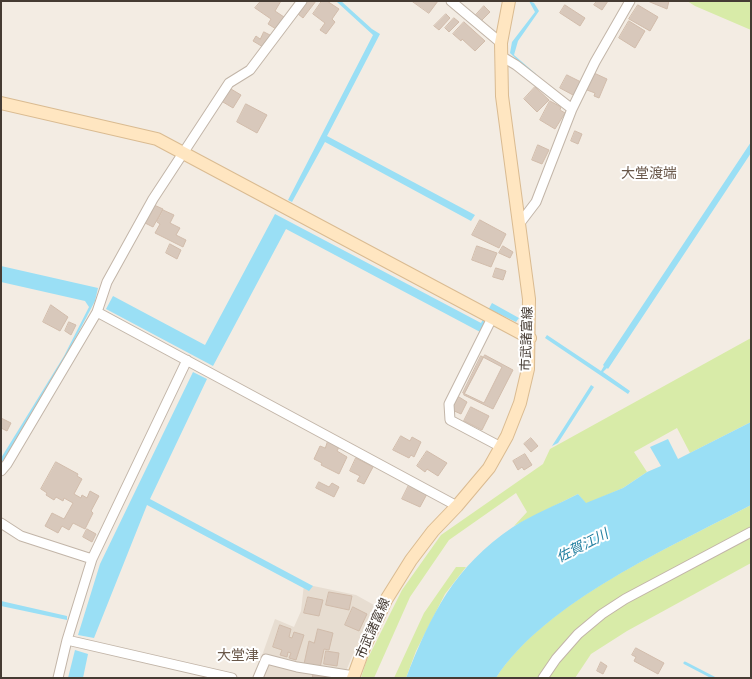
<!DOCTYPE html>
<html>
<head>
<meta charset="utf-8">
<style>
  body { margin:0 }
  #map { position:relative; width:752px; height:679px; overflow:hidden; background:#f3ece3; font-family:"Source Sans 3",sans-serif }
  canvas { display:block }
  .frame { position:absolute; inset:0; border:2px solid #453b33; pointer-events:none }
</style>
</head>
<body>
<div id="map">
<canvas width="752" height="679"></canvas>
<div class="frame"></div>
</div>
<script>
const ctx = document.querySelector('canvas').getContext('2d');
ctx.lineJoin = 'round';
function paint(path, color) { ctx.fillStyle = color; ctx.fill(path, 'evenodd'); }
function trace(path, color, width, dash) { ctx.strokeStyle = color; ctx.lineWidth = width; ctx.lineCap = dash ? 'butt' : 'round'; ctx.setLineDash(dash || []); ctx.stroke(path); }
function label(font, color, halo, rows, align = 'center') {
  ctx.font = font + ' "Source Sans 3","Noto Sans JP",sans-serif'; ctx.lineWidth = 4; ctx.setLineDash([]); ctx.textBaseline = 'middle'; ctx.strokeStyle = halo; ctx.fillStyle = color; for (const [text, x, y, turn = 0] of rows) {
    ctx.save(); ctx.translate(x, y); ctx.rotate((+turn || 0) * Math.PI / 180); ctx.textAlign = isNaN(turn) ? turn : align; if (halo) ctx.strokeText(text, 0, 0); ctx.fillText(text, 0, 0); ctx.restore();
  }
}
const residential = new Path2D(`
  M 304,584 L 356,595 L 374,605 L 343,678 L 254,678 L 275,619 L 294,627 L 301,611 Z`);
const green = new Path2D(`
  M 687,1 L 751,1 L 751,30 L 695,6 Z
  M 751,338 L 751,422 L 690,453 L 677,428 L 634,452 L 647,472 L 623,488 L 586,504 L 578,494 L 514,526 L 527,512 L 516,493 L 449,540 L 410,597 L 374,678 L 361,678 L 366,662 L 402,590 L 441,535 L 543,464 L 550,449 Z
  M 751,505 L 751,563 L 627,631 L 591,654 L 575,678 L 496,678 C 545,601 671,547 751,505 Z
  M 456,567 L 466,567 L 445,594 L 416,651 L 406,678 L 394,678 L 424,613 Z`);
const water = new Path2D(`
  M 341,1 L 372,29 L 380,34 L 327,136 L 475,215 L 471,221 L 325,142 L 292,202 L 288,200 L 373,35 L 337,2 Z
  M 529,1 L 534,3 L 539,11 L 518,41 L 514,55 L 536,74 L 534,76 L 510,53 L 512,42 L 535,12 Z
  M 751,142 L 751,153 L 608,369 L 607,368 L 603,372 L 630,391 L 628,394 L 545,338 L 547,335 L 601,371 L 604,366 L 603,365 Z
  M 275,214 L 481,323 L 492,303 L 519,318 L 516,322 L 493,311 L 482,333 L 286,229 L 213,366 L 106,309 L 113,296 L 205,345 Z
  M 1,266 L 98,288 L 95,301 L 66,356 L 9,453 L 1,463 L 1,458 L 64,356 L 89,307 L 85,301 L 1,282 Z
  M 193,372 L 207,379 L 150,499 L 313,586 L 309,591 L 147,505 L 94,638 L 78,635 L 100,564 Z
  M 591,385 L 594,387 L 558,443 L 552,446 Z
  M 751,422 L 751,505 C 671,547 546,601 496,678 L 406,678 C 431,614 454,567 513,527 C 533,514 557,505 578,494 L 586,503 L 623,488 L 647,472 L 661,466 L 650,447 L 668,439 L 678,459 Z
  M 1,601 L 67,616 L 67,620 L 1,606 Z
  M 75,650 L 88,654 L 83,678 L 68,678 Z`);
const stream = new Path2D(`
  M 685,663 L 714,678`);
const building = new Path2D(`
  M 261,1 L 281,1 L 275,11 L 284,17 L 276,29 L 268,24 L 271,19 L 255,8 Z
  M 307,1 L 316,1 L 303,18 L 298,14 Z
  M 322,1 L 327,1 L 339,9 L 332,19 L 335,22 L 326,34 L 320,30 L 325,23 L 313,14 Z
  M 412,1 L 438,1 L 429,13 Z
  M 597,1 L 608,1 L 602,10 L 594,5 Z
  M 651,1 L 669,1 L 667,9 L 650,2 Z
  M 565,5 L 585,18 L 580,26 L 560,13 Z
  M 638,5 L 658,17 L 650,31 L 629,19 Z
  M 484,6 L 490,12 L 480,22 L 474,17 Z
  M 446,14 L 450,18 L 439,30 L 434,26 Z
  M 454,18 L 459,22 L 449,32 L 445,28 Z
  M 629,21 L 645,31 L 635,48 L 619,38 Z
  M 464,22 L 485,41 L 475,51 L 462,39 L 461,41 L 453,34 Z
  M 264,32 L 270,35 L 263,47 L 253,41 L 256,36 L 260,39 Z
  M 594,73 L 607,79 L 599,98 L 594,96 L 595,93 L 587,90 Z
  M 567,75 L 581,82 L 573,95 L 560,88 Z
  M 535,87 L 549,100 L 537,112 L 524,99 Z
  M 231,89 L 241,95 L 233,108 L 223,102 Z
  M 550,101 L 561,107 L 560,110 L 565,113 L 555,129 L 540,120 Z
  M 246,104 L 267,115 L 257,133 L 237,122 Z
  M 575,131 L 582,134 L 578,144 L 571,141 Z
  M 538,145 L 549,150 L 542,164 L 532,160 Z
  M 154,205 L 163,209 L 153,227 L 145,223 Z
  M 163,210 L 174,215 L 170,223 L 180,228 L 176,235 L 186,240 L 183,247 L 155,233 L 160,224 L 157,222 Z
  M 480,220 L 506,234 L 499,248 L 472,235 Z
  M 170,244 L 181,250 L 177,259 L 166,253 Z
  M 477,246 L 497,253 L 491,267 L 472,260 Z
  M 503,246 L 513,252 L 510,258 L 499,253 Z
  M 496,268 L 506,271 L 503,280 L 493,277 Z
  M 51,305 L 68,317 L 60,331 L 43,322 Z
  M 69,322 L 76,325 L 71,335 L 65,331 Z
  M 485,355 L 513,370 L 493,409 L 464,395 Z
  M 481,356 L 502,367 L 484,403 L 463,393 Z
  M 459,397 L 467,402 L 461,414 L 452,410 Z
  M 471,407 L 489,416 L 482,430 L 464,421 Z
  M 1,418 L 11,423 L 7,431 L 1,428 Z
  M 401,436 L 410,441 L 412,437 L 421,442 L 414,457 L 411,455 L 409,458 L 393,450 Z
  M 531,438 L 538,446 L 531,452 L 524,444 Z
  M 328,441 L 339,447 L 337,451 L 347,457 L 339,474 L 321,465 L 322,463 L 314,459 L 320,446 L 325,448 Z
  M 427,451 L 447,463 L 438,476 L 427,469 L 425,472 L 417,466 Z
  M 525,454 L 532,465 L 524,470 L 522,467 L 518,470 L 513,461 Z
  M 356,458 L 373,467 L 364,484 L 357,481 L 360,476 L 350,471 Z
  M 56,462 L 78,474 L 77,476 L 82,479 L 74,494 L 81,498 L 82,495 L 87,498 L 90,491 L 99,496 L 91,511 L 93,513 L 85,529 L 73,523 L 69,530 L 62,526 L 58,533 L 45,526 L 52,513 L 64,519 L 73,503 L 64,498 L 63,501 L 56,497 L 54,500 L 46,495 L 47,493 L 41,489 Z
  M 319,482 L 329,487 L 332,483 L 339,487 L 334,497 L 316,488 Z
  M 409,485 L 427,494 L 420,507 L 402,499 Z
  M 87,529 L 96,534 L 92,542 L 83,537 Z
  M 329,592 L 352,596 L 349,610 L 326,605 Z
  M 308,597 L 323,600 L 319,616 L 304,613 Z
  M 353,607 L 367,614 L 359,631 L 345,625 Z
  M 280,625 L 291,629 L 289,637 L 292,638 L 294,632 L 304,635 L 296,660 L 289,658 L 291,653 L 288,652 L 287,657 L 280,655 L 282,650 L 273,647 Z
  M 318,629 L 333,633 L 329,650 L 324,649 L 320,668 L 304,664 L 309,641 L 314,643 Z
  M 636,648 L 664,663 L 658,674 L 634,661 L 636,657 L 632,655 Z
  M 326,651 L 339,653 L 337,666 L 324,664 Z
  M 601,662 L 607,666 L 603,674 L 597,671 Z
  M 313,673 L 329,676 L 328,678 L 313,678 Z`);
const street = new Path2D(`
  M 451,1 L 501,43
  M 501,56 L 516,65 L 572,109
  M 520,223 L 536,202 L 572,109 L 595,62 L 630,1
  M 97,312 L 457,506
  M 492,318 L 449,404 L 450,420 L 501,447
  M 1,471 L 7,464 L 97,312 L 107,282 L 153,199 L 229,83 L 250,70 L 302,1
  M 1,523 L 21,536 L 92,559
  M 67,640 L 232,678
  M 58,678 L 67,640 L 92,559 L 187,360
  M 258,678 L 266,659 L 297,667 L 354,676
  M 543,678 L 556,659 L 578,634 L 602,614 L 625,599 L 751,532`);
const secondary = new Path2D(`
  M 1,103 L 157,139 L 530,338
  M 353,678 L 364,648 L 386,600 L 411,560 L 433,531 L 457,506 L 489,468 L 507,436 L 520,403 L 528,369 L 529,299 L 502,96 L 501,43 L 509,1`);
const streetNames = [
  ["市武諸富線",528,339,-88],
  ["市武諸富線",374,629,-66]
];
const neighbourhoodNames = [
  ["大堂渡端",649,175],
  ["大堂津",238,657]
];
const waterNames = [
  ["佐賀江川",583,547,-27]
];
paint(residential, '#e7ddd1');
paint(green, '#d8eba8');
paint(water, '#9adff5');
trace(stream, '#9adff5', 3);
paint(building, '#d8c8bb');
trace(building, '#d1bcab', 1);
trace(street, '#c2b5a8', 11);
trace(secondary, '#dabb91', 14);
trace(street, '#fff', 9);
trace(secondary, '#ffe6c1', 12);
label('13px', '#453b33', '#fff', streetNames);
label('14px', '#695749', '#fff', neighbourhoodNames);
label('italic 14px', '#227fa0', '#fff', waterNames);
</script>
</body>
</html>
